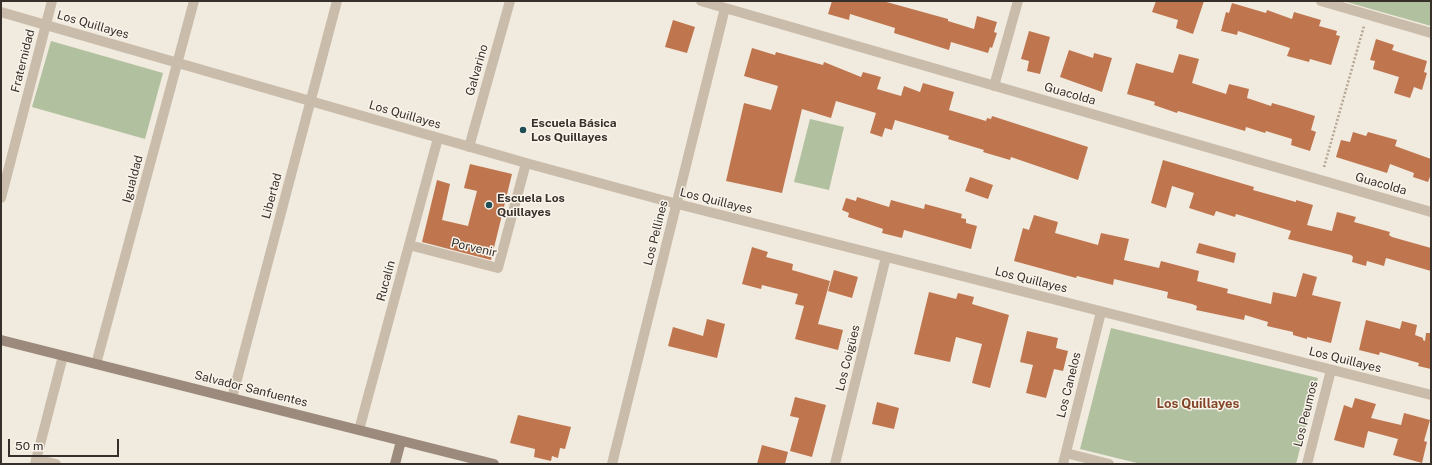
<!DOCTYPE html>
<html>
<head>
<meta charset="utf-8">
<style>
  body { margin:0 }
  #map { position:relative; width:1432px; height:465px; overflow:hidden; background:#f1eade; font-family:"Public Sans",sans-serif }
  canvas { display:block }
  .frame { position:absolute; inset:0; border:2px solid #372f2a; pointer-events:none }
  .scale { position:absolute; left:8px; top:439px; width:111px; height:18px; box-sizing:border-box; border:2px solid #372f2a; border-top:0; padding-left:5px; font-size:12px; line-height:14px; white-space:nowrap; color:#372f2a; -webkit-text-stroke:3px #f9f4eb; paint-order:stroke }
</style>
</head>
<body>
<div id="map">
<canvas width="1432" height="465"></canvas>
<div class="frame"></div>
<div class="scale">50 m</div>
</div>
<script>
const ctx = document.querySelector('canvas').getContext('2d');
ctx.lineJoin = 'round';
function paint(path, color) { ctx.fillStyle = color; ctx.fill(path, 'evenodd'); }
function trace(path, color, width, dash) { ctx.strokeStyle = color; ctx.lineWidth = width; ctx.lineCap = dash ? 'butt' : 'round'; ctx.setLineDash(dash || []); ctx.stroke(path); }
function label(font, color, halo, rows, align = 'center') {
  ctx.font = font + ' "Public Sans",sans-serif'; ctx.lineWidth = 3; ctx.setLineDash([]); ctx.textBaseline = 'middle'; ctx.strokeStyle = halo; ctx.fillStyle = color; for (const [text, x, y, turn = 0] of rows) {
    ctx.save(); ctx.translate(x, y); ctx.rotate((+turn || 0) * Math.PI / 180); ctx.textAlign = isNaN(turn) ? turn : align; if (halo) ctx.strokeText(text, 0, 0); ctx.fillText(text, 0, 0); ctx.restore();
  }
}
const green = new Path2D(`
  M 1343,1 L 1431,1 L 1431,26 Z
  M 51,41 L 163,73 L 145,139 L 32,107 Z
  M 810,119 L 844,127 L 829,190 L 794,182 Z
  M 1111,328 L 1318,378 L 1296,464 L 1141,464 L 1080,449 Z`);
const building = new Path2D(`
  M 832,1 L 883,1 L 948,19 L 948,21 L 974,29 L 977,16 L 997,22 L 994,32 L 997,33 L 992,48 L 990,47 L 988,53 L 951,42 L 949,50 L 894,33 L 895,28 L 850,14 L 849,20 L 828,14 Z
  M 1156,1 L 1204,1 L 1193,34 L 1176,28 L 1178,20 L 1152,12 Z
  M 1232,3 L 1266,13 L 1267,10 L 1292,19 L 1294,12 L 1321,20 L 1319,26 L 1337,31 L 1336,35 L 1340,36 L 1331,65 L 1310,59 L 1309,62 L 1287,56 L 1290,48 L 1238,31 L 1237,35 L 1221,31 L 1226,12 L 1229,13 Z
  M 673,20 L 695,27 L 687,53 L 665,47 Z
  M 1029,31 L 1050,37 L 1040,74 L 1027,71 L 1029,61 L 1021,59 Z
  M 1376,39 L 1394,45 L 1392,50 L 1427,61 L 1424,72 L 1427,73 L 1422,90 L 1414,87 L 1410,98 L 1394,93 L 1399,77 L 1373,69 L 1375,61 L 1370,60 Z
  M 752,48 L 775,55 L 776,52 L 823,65 L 824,62 L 861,77 L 863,72 L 881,77 L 877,89 L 901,96 L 904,86 L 920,92 L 923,83 L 954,92 L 949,110 L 986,121 L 987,118 L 991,119 L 992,116 L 1088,147 L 1078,180 L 1011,157 L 1010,160 L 983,152 L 984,150 L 948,139 L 949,136 L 895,120 L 892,130 L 885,128 L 882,137 L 870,133 L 876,113 L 836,101 L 831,118 L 802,109 L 782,193 L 726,181 L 744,103 L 771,110 L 778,86 L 744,76 Z
  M 1069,50 L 1093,58 L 1094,53 L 1112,58 L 1102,92 L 1060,77 Z
  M 1179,54 L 1199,59 L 1192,83 L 1226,94 L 1229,84 L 1249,89 L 1247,98 L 1271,106 L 1272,103 L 1286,107 L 1315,116 L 1311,130 L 1316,132 L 1310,151 L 1291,145 L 1292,139 L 1266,131 L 1265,133 L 1246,127 L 1245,131 L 1178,111 L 1177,113 L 1154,105 L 1155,102 L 1127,94 L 1136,63 L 1173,73 Z
  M 1353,132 L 1366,136 L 1368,132 L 1397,140 L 1395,146 L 1431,159 L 1431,174 L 1428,182 L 1413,177 L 1414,173 L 1390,164 L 1387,173 L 1336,157 L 1341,140 L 1350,142 Z
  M 1163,160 L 1254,187 L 1253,190 L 1296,202 L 1296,200 L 1313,205 L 1307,225 L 1332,231 L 1337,212 L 1356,217 L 1354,222 L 1390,232 L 1389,235 L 1392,237 L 1431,248 L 1431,271 L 1386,258 L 1384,266 L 1367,261 L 1366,266 L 1352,262 L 1353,257 L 1351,255 L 1288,239 L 1291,231 L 1288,230 L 1236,214 L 1235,217 L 1216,211 L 1214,216 L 1189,208 L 1194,193 L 1172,186 L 1166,208 L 1151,203 Z
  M 470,164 L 512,174 L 491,260 L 422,242 L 437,180 L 450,184 L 442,220 L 468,226 L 477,191 L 464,188 Z
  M 970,177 L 993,185 L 988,199 L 965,191 Z
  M 857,197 L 889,207 L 891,200 L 924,209 L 925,204 L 962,214 L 961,218 L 966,219 L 966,223 L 977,226 L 971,249 L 904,230 L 902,238 L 882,233 L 883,229 L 848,217 L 849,213 L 842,210 L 846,198 L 856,201 Z
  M 1034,215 L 1058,222 L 1055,233 L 1098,245 L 1101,233 L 1129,239 L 1124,260 L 1159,268 L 1161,261 L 1199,271 L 1197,281 L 1228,289 L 1227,293 L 1271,304 L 1273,292 L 1296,297 L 1303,273 L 1317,277 L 1312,295 L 1341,302 L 1331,343 L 1307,337 L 1307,339 L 1293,335 L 1293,332 L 1267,326 L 1268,322 L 1245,315 L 1244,320 L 1196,310 L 1197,306 L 1192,304 L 1167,298 L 1168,292 L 1114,279 L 1113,285 L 1077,276 L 1076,278 L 1014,261 L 1023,228 L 1029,230 Z
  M 1199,243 L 1236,253 L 1234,263 L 1196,253 Z
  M 752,247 L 768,252 L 766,257 L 793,264 L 792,270 L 830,281 L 818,324 L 843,330 L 838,350 L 795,339 L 804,306 L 795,304 L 798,294 L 762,285 L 761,289 L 742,284 Z
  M 834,270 L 858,277 L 852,298 L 828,291 Z
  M 929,292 L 956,299 L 958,293 L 974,297 L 972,304 L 1009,315 L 990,388 L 972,383 L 982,344 L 956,337 L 950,362 L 914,354 Z
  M 707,319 L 725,324 L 717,358 L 668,346 L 673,327 L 703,336 Z
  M 1366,320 L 1400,329 L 1402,321 L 1417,325 L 1415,335 L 1423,338 L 1423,340 L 1425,341 L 1426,333 L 1431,333 L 1431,369 L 1418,366 L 1419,363 L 1380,352 L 1379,355 L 1359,350 Z
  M 1027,331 L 1058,338 L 1056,348 L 1068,351 L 1063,371 L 1054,369 L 1046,398 L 1026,393 L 1033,365 L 1020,362 Z
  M 795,397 L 826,405 L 812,457 L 790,451 L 799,418 L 790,416 Z
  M 1355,398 L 1376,404 L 1371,418 L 1401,425 L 1404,413 L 1430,420 L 1424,441 L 1427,442 L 1422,463 L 1393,455 L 1398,439 L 1368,431 L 1364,448 L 1334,440 L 1344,405 L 1352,408 Z
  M 877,402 L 899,408 L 894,429 L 872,424 Z
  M 518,415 L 571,427 L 565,449 L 560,448 L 558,458 L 552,456 L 551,461 L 534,457 L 535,449 L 510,443 Z
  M 762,445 L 788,452 L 785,464 L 757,464 Z`);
const path = new Path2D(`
  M 1324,167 L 1364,26`);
const street = new Path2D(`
  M 701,1 L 1431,212
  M 1321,1 L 1431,33
  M 1,12 L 526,163 L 662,200 L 1431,395
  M 994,86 L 1018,1
  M 469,147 L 510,1
  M 1,198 L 52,1
  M 409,245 L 498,268 L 526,163
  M 96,364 L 194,1
  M 232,398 L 337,1
  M 359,430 L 438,138
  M 1066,453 L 1109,464
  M 36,459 L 56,464
  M 35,464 L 63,356
  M 612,464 L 725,8
  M 835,464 L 886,257
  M 1063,464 L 1101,312
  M 1307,464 L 1331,370`);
const secondary = new Path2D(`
  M 1,340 L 494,464
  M 395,464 L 401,441`);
const markers = [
  [523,130,4,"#214d56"],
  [489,205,4,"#214d56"]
];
const streetNames = [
  ["Los Quillayes",93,25,16],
  ["Fraternidad",23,61,-76],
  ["Galvarino",477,70,-74],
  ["Guacolda",1070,94,16],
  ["Los Quillayes",405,115,16],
  ["Igualdad",133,179,-75],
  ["Guacolda",1381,184,16],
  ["Libertad",272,196,-75],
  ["Los Quillayes",716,201,14],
  ["Los Pellines",656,233,-76],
  ["Porvenir",474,248,13],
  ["Los Quillayes",1031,280,14],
  ["Rucalín",386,281,-75],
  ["Los Coigües",848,358,-76],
  ["Los Quillayes",1345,360,14],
  ["Los Canelos",1069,385,-76],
  ["Salvador Sanfuentes",251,389,14],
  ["Los Peumos",1306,414,-76]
];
const poiNames = [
  ["Escuela Básica",531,123],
  ["Los Quillayes",531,137],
  ["Escuela Los",497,198],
  ["Quillayes",497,212]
];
const neighbourhoodNames = [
  ["Los Quillayes",1198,404]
];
paint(green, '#b1c09f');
paint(building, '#bf764f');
trace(path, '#b5a695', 2.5, [2, 2]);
trace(street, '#c9bcab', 10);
trace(secondary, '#9c8b7c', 10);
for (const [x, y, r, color] of markers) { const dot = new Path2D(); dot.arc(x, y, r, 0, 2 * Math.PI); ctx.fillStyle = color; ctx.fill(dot); trace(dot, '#f9f4eb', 1.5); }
label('12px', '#372f2a', '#f9f4eb', streetNames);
label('bold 12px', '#372f2a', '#f9f4eb', poiNames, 'left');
label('bold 13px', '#814627', '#f9f4eb', neighbourhoodNames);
</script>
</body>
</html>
